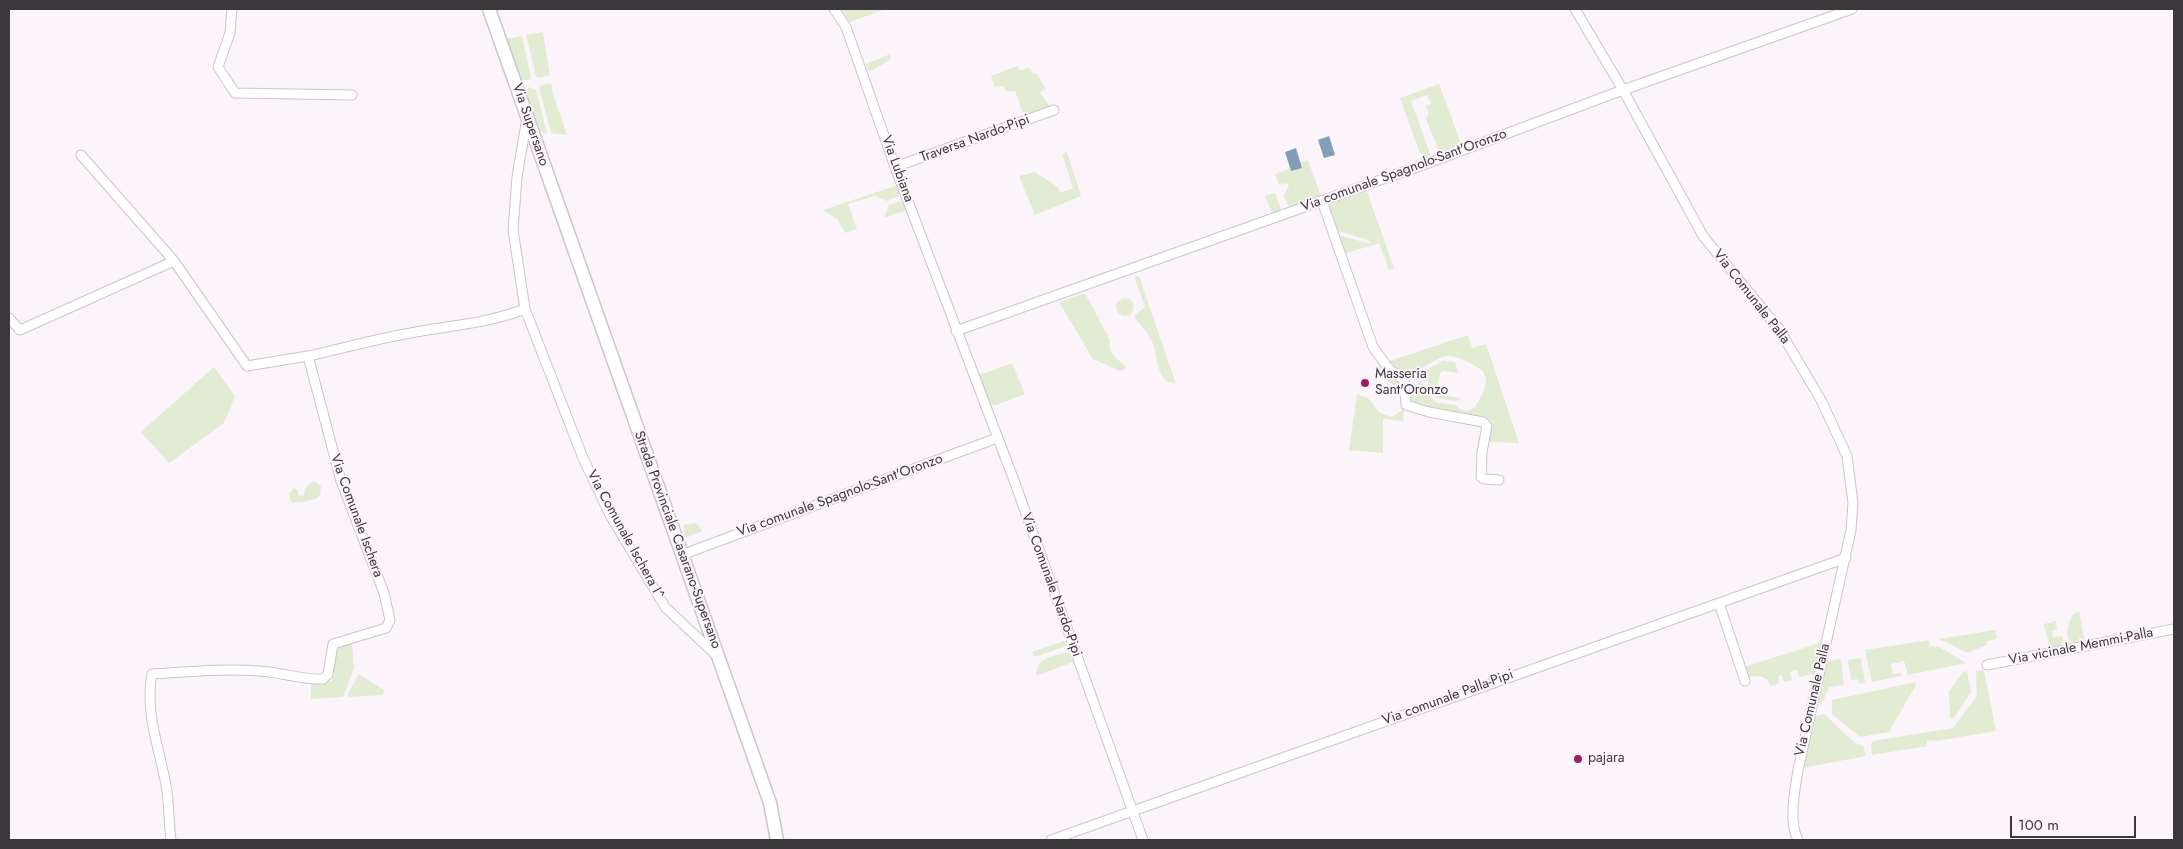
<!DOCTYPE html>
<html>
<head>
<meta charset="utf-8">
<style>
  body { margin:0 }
  #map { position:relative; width:2183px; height:849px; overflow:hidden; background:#fcf4fb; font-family:Jost,sans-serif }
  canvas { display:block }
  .frame { position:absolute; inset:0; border:10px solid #3b383b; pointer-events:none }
  .scale { position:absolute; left:2010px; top:816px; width:126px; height:22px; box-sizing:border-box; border:2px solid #3b383b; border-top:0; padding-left:6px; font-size:15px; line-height:18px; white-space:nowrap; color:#3b383b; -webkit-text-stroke:4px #fcf4fb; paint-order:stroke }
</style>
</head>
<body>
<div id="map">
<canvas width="2183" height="849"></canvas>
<div class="frame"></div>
<div class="scale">100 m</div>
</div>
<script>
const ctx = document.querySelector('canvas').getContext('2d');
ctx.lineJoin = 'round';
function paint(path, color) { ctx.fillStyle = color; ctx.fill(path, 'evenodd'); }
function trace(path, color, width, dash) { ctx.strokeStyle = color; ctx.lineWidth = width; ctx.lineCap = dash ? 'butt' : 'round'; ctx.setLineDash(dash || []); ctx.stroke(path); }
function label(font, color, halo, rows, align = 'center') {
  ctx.font = font + ' Jost,sans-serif'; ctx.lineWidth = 4; ctx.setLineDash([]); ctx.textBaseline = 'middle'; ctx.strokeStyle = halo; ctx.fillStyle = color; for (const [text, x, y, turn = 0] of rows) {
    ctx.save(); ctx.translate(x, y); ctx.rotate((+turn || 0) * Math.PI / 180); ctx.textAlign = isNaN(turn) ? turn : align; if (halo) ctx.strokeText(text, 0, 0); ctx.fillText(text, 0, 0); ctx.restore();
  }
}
const green = new Path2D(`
  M 841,9 L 886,9 L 850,22 Z
  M 543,32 L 550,75 L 539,78 L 536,76 L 526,35 Z
  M 522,36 L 531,76 L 530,80 L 520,80 L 506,39 Z
  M 890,54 L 891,58 L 885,63 L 869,72 L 866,64 Z
  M 1018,66 L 1020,71 L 1029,67 L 1033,74 L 1036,73 L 1046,89 L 1040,92 L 1050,107 L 1024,116 L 1015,91 L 1007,91 L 1003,86 L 995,87 L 991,76 Z
  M 551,83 L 553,94 L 567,135 L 551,133 L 539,88 L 541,85 Z
  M 1439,84 L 1462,146 L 1440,154 L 1426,119 L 1429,114 L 1426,106 L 1431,104 L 1427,95 L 1411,101 L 1431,156 L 1422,159 L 1400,98 Z
  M 529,87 L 536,90 L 547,133 L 541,132 L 525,92 Z
  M 1067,152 L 1081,196 L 1035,215 L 1019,176 L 1035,172 L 1058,187 L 1060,193 L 1073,188 L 1062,154 Z
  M 1308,160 L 1321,196 L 1289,207 L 1284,196 L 1289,185 L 1286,183 L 1279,185 L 1275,174 L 1290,168 L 1291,171 L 1302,167 L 1300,163 Z
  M 898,185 L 901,191 L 898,196 L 887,201 L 875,196 L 848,204 L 857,229 L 845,233 L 838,220 L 823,210 Z
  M 1366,189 L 1394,268 L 1389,270 L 1379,243 L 1344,254 L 1338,235 L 1371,244 L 1368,240 L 1335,230 L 1326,203 Z
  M 1275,193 L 1281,210 L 1272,213 L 1265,196 Z
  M 900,201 L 905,204 L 907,210 L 884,218 L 889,205 Z
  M 1139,276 L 1176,384 C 1155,382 1158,355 1152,341 C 1148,333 1140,325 1135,318 L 1135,315 L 1145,307 L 1134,277 Z
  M 1085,293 L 1110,340 C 1107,354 1118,358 1127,368 L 1120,371 L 1093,359 L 1059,302 Z
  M1116 307a9 9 0 1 1 18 0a9 9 0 1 1-18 0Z
  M 1468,335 L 1472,348 L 1486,344 L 1519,443 L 1486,442 L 1492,421 L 1446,414 L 1410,405 L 1407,384 L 1418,384 L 1421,381 L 1432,399 L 1439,403 L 1456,405 L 1460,409 L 1467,411 L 1475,407 L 1485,389 L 1486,379 L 1483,371 C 1438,342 1446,362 1405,374 L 1387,362 Z
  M 1377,355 L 1390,376 L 1402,384 L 1403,400 L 1401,401 L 1397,388 L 1382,377 L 1375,356 Z
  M 1443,361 L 1455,362 L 1458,373 L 1443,371 L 1440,373 L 1436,394 L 1460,398 L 1459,401 L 1441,399 L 1434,396 L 1428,382 L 1419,374 Z
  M 1012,363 L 1025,394 L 996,405 L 988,404 L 979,375 Z
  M 214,367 L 235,396 L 224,423 L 169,463 L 141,432 Z
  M 1357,394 L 1368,398 L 1380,413 L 1392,417 L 1404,409 L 1403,421 L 1383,419 L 1383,453 L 1349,450 Z
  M 312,482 L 317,483 L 321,486 L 320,495 L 317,498 C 309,500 300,504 291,502 L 289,494 L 293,488 L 298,490 L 298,495 L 303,496 L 306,487 Z
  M 696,523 L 703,531 L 682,539 L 684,534 L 683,525 Z
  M 2079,611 L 2085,643 L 2074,645 C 2063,639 2068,623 2073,614 Z
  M 2056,621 L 2057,629 L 2052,631 L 2053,637 L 2062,636 L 2063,640 L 2061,648 L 2050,650 L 2044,624 Z
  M 1995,630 L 1997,639 L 1987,641 L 1987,645 L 1967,653 L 1939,639 Z
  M 1929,640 L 1930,646 L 1939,647 L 1966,663 L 1908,675 L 1904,661 L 1891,664 L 1893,674 L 1901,673 L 1901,676 L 1872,682 L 1865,650 Z
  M 1064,641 L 1067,646 L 1034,657 L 1032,652 Z
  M 349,642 L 352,645 L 354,668 L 343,697 L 311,699 L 311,684 L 332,681 L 333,656 L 336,648 Z
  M 1823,642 L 1816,673 L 1799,677 L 1797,670 L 1790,672 L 1792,680 L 1784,682 L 1782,675 L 1778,676 L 1779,683 L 1771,686 L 1767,679 L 1759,676 L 1747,677 L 1744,667 Z
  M 1069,652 L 1073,662 L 1036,676 C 1038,655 1052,657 1069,652 Z
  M 1861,658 L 1865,683 L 1859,684 L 1858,679 L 1851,680 L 1848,660 Z
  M 1841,659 L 1844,685 L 1829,687 L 1821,706 L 1817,700 L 1826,661 Z
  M 1984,670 L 1996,731 L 1936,741 L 1935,740 L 1927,741 L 1927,746 L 1872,755 L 1871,745 L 1873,741 L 1953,728 L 1977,696 L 1976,671 Z
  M 1967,671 L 1971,692 L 1954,718 L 1950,719 L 1949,691 L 1963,672 Z
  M 359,674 L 384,690 L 383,695 L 349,697 L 348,694 Z
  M 1916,682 L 1916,685 L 1889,732 L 1860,737 L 1832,714 L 1832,700 Z
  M 1824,714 L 1856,744 L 1863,745 L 1866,756 L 1802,768 L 1813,716 Z`);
const water = new Path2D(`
  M 1329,136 L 1335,155 L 1324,158 L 1318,140 Z
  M 1296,148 L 1302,168 L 1291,171 L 1285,152 Z`);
const street = new Path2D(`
  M 232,9 L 230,33 L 218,67 L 235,93 L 352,95
  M 834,9 L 846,27 L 895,167 L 1015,483 L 1143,840
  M 1575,9 L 1623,90 L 1703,236 L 1779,329 L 1821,400 L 1847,456 L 1853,503 L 1851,530 L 1798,770 C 1795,791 1788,820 1798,840
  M 81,155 L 174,261
  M 895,167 L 1054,110
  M 1322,201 L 1373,347 L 1389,369 L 1404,380 L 1406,405 L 1429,412 L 1483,422 L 1487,426 L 1482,452 L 1481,477 L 1484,479 L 1499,480
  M 525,309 L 583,458 L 610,515 L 665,607 L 716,655
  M 9,318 L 20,330 L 174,261 L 247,366 L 308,356
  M 956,331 L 1431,162 L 1623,90 L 1852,9
  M 684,554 L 997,438
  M 1719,603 L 1745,681
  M 1987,665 L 2174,629
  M 171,840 C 169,824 169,807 167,791 C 161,752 144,713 152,674 C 187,672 223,668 259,671 C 281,672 301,680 323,679 L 328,674 L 333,644 L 386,628 L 390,620 L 384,593 L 341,481 L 308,356 C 344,348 380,338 416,332 C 454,325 488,323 525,309 L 513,230 L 517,177 L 527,118
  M 1051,840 L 1846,558`);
const secondary = new Path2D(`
  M 489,9 L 770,803 L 777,840`);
const markers = [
  [1365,383,5,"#9d1b6d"],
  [1578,759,5,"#9d1b6d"]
];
const streetNames = [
  ["Via Supersano",530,125,71],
  ["Traversa Nardo-Pipi",975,139,-20],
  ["Via Lubiana",897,169,70],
  ["Via comunale Spagnolo-Sant'Oronzo",1404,171,-20],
  ["Via Comunale Palla",1751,297,52],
  ["Via comunale Spagnolo-Sant'Oronzo",840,496,-20],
  ["Via Comunale Ischera",356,516,70],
  ["Via Comunale Ischera I^",625,535,61],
  ["Strada Provinciale Casarano-Supersano",677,540,70],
  ["Via Comunale Nardo-Pipi",1051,585,70],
  ["Via vicinale Memmi-Palla",2081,647,-11],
  ["Via comunale Palla-Pipi",1448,698,-20],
  ["Via Comunale Palla",1813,700,-77]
];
const poiNames = [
  ["Masseria",1375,375],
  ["Sant'Oronzo",1375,391],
  ["pajara",1588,759]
];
paint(green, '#e2ecd2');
paint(water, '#829eb9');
trace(street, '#ccc5cb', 11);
trace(secondary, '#ccc5cb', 15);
trace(street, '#fff', 9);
trace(secondary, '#fff', 12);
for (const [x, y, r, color] of markers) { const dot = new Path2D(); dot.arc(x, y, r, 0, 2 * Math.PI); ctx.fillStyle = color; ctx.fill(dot); trace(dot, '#fcf4fb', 2); }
label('14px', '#3b383b', '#fcf4fb', streetNames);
label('14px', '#3b383b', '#fcf4fb', poiNames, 'left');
</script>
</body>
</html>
